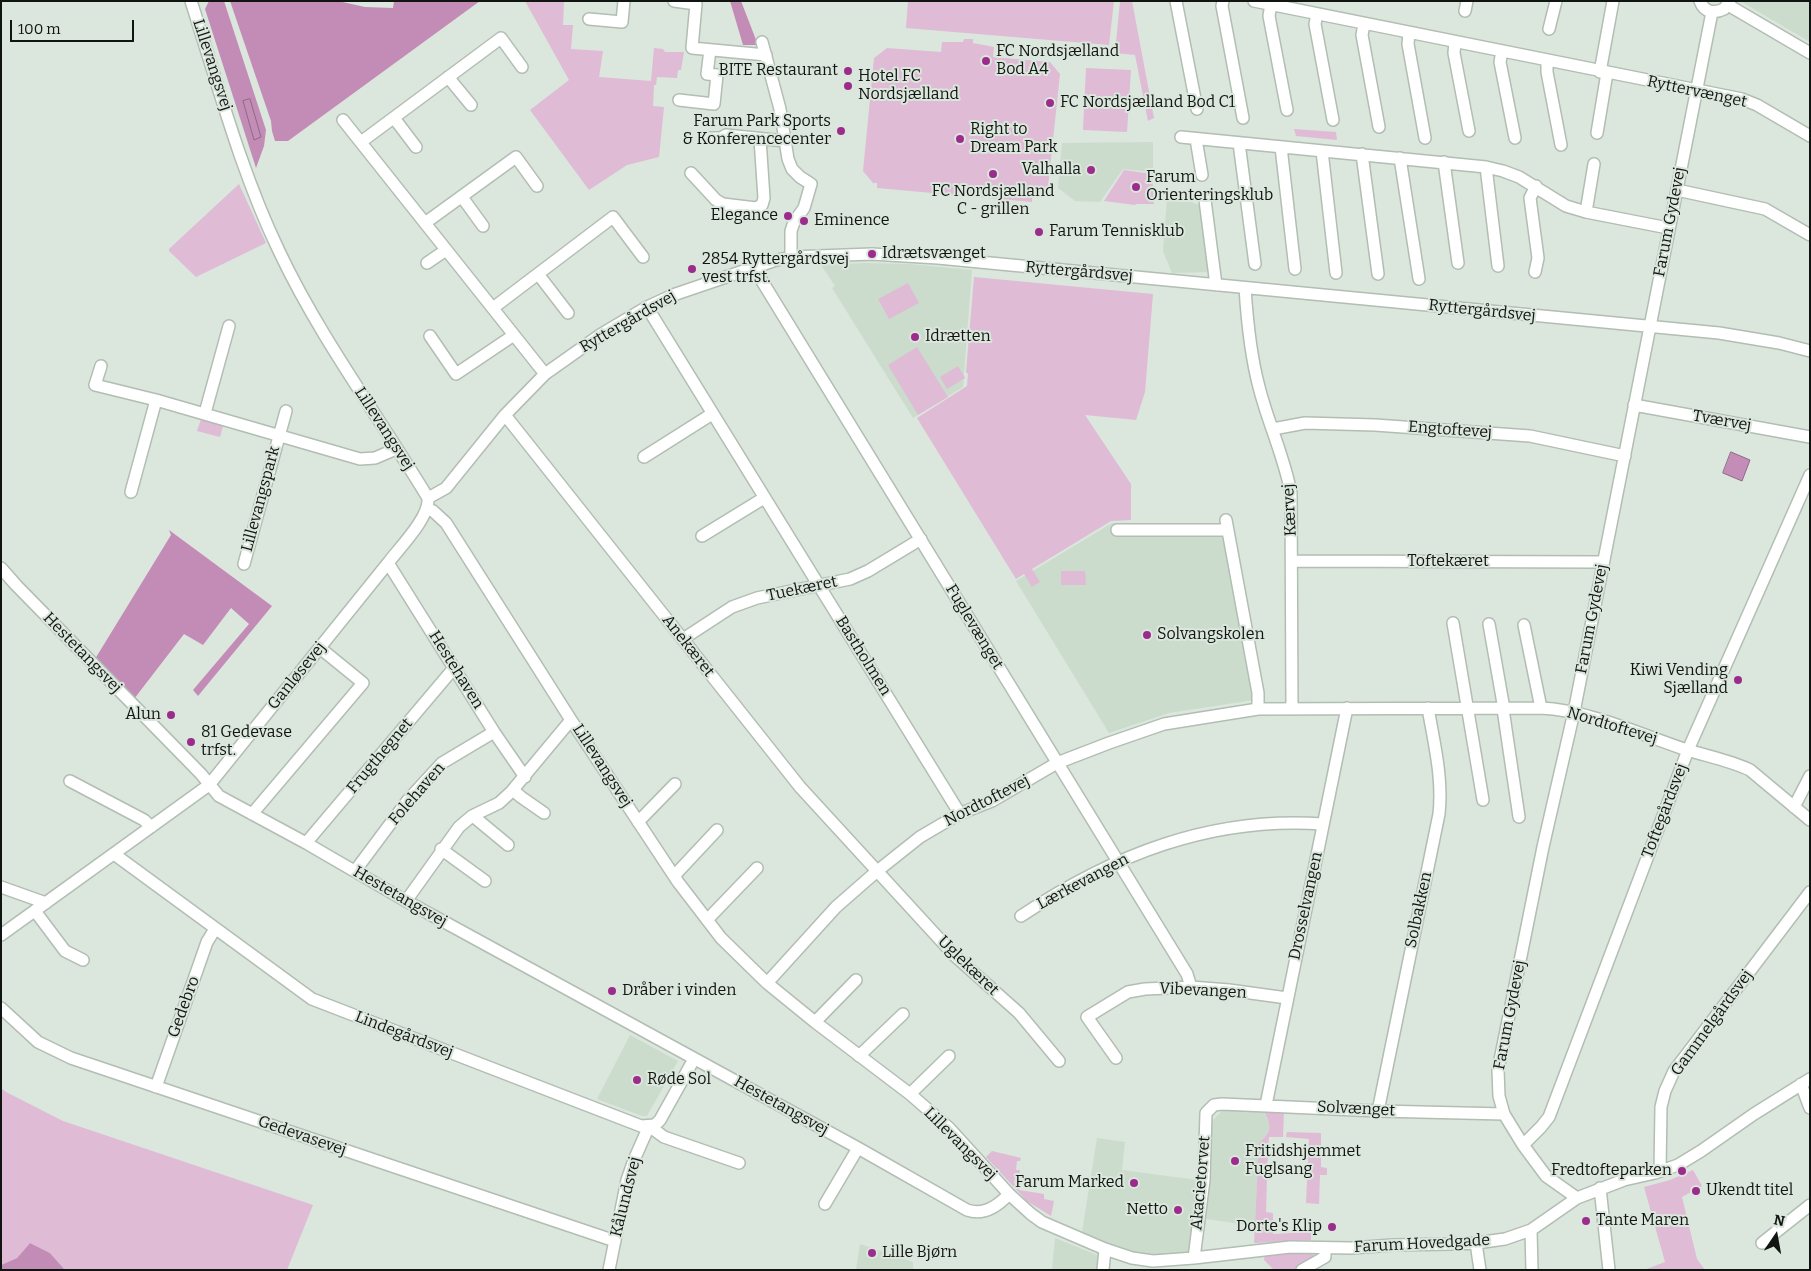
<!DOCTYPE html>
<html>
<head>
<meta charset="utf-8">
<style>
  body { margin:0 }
  #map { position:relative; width:1811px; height:1271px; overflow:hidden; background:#dbe6dd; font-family:Bitter,serif }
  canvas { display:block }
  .frame { position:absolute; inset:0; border:2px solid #111511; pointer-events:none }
  .north { position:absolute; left:1751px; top:1211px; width:50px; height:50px; -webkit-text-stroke:4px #dbe6dd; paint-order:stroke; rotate:12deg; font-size:14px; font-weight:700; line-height:20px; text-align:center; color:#111511 }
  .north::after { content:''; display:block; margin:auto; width:18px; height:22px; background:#111511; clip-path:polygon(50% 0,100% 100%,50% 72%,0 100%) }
  .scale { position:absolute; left:10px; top:20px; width:124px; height:22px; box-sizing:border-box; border:2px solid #111511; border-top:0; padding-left:6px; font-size:15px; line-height:18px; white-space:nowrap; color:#111511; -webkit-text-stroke:4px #dbe6dd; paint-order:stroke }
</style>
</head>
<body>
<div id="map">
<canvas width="1811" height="1271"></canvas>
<div class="frame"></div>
<div class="north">N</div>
<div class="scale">100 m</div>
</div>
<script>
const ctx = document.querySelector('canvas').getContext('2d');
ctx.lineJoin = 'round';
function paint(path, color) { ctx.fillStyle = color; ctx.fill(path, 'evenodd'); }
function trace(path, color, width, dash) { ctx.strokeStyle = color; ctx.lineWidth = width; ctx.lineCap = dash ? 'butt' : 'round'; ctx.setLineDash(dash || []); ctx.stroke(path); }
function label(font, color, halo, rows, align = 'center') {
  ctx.font = font + ' Bitter,serif'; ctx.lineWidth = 4; ctx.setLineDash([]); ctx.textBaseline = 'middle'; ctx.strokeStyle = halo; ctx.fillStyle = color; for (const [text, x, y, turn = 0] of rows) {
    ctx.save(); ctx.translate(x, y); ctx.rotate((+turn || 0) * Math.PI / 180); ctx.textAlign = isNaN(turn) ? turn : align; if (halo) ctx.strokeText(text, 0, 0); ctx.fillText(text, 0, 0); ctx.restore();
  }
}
const built = new Path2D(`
  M 1740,1 L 1810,1 L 1810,42 Z
  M 1153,142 L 1153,172 L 1123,169 L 1100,202 L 1075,201 L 1058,188 L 1062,143 Z
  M 1180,197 L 1201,206 L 1210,272 L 1172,273 L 1163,251 L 1167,198 Z
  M 865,263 L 909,264 L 972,270 L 963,387 L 913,418 L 832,288 L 835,286 L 821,265 Z
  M 1112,523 L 1224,523 L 1254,700 L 1169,713 L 1109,733 L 1016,581 Z
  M 630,1035 L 678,1061 L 647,1116 L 642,1116 L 597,1099 Z
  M 1224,1109 L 1263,1111 L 1270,1124 L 1267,1136 L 1259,1143 L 1255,1226 L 1206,1219 L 1211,1177 L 1212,1121 Z
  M 1097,1138 L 1125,1142 L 1122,1170 L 1197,1180 L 1188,1254 L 1154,1256 L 1130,1252 L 1082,1232 Z
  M 1055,1238 L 1097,1255 L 1097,1270 L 1052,1270 Z
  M 860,1244 L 913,1262 L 913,1270 L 856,1270 Z`);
const green = new Path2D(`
  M 525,1 L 564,1 L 563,25 L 573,25 L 571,49 L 603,51 L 599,77 L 651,81 L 654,48 L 663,49 L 665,52 L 684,52 L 681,70 L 678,70 L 677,78 L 657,77 L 656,85 L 654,85 L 653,106 L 664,107 L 659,157 L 627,165 L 589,190 L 530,110 L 569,80 Z
  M 908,1 L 1114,1 L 1109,45 L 906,28 Z
  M 1120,1 L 1132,1 L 1154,118 L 1148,121 L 1135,55 L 1115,53 Z
  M 964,39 L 973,39 L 973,43 L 994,47 L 993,57 L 1050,62 L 1060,74 L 1048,187 L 1036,198 L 1032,198 L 1032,202 L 877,188 L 877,183 L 873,183 L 863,171 L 874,58 L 887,48 L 941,52 L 942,42 L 963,42 Z
  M 1086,68 L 1131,70 L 1127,132 L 1083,130 Z
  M 1294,129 L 1336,132 L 1337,140 L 1296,136 Z
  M 1124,170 L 1152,174 L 1154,204 L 1136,204 L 1135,205 L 1104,201 Z
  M 239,184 L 266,243 L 196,277 L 169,251 L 169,249 Z
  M 974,277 L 1153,294 L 1145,392 L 1136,420 L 1085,415 L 1131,484 L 1131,520 L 1111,521 L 1032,569 L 1040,582 L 1032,587 L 1024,574 L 1016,579 L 917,418 L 967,386 L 968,374 L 966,372 Z
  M 908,283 L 919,303 L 889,319 L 878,299 Z
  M 917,347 L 948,397 L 918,415 L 888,365 Z
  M 958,366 L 965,378 L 947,389 L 940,377 Z
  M 201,419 L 223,426 L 220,437 L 197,431 Z
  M 1061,571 L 1085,571 L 1086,585 L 1061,585 Z
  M 1,1088 L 6,1092 L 63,1121 L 313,1205 L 287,1270 L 65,1270 L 50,1253 L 30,1243 L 17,1258 L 1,1265 Z
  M 1263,1110 L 1284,1111 L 1283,1137 L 1269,1137 L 1267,1171 L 1273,1172 L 1273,1177 L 1267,1178 L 1266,1212 L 1273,1213 L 1273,1234 L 1311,1232 L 1311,1240 L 1254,1243 L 1259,1143 C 1272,1132 1272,1125 1263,1110 Z
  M 1287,1132 L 1321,1133 L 1321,1167 L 1327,1168 L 1327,1175 L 1320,1175 L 1319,1204 L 1306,1203 L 1309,1139 L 1286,1137 Z
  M 992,1151 L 1021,1158 L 1020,1161 L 1017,1161 L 1016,1170 L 1020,1170 L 1019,1178 L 1015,1178 L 1014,1183 L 1019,1190 L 1044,1194 L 1044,1199 L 1054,1201 L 1051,1216 L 1027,1201 L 986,1157 Z
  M 1693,1170 L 1702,1186 L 1682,1197 L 1697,1259 L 1705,1270 L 1644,1270 L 1665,1262 L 1644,1187 L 1670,1180 Z
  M 1307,1251 L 1314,1255 L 1315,1258 L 1294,1270 L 1274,1270 L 1264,1260 L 1265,1253 Z`);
const forest = new Path2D(`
  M 209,1 L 224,1 L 266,130 L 264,146 L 256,168 L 205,9 Z
  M 230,1 L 338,1 L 365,7 L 393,8 L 394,1 L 480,1 L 288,141 L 275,141 L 272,131 L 271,121 Z
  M 730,1 L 741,1 L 758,45 L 743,45 Z
  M 169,530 L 272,606 L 198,696 L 193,690 L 249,624 L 231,608 L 203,645 L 184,634 L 134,699 L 95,659 L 171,535 Z
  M 30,1243 L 50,1253 L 65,1270 L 1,1270 L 1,1265 L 17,1258 Z`);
const water = new Path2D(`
  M 250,99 L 261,137 L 254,140 L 243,101 Z
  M 1731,452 L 1750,460 L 1742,481 L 1723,473 Z`);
const minor = new Path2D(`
  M 674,1 L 696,4 L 692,48 L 766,55
  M 1176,1 L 1197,109
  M 1223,1 L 1222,6 L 1243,118
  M 1254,1 L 1742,99 L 1757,105 L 1810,136
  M 1700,1 C 1704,12 1714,14 1724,9 L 1730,1
  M 1271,4 L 1269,16 L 1287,110
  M 1728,5 L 1810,53
  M 1465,11 L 1467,1
  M 1317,14 L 1315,24 L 1333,120
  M 589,19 L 622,22 L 624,1
  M 1364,24 L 1362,35 L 1379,127
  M 1549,29 L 1556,1
  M 1409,33 L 1408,44 L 1425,138
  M 762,42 L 780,109 L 788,159 L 792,169 L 800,177 L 811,184 L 804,208 L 794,222 L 791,231 L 791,257
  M 1455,42 L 1454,53 L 1469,131
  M 1502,51 L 1500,62 L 1515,138
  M 1547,60 L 1547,72 L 1561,145
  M 1600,72 L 1613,1
  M 448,77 L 471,105
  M 679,100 L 714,104 L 717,75 L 707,74 L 710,50
  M 394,118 L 416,147
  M 343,120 L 545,374
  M 1597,133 L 1607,73
  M 1181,137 L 1486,167 L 1503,171 L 1519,177 L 1566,206 L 1586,212 L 1668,228
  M 704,138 L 721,138 L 726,135 L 785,141
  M 1196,139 L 1202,175
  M 361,142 L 501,38 L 522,67
  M 1239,143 L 1255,264
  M 1281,147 L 1295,269
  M 1322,151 L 1336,273
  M 1362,154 L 1378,274
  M 1400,158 L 1419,279
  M 1444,162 L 1458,263
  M 1486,167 L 1498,266
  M 691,173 L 716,200 L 723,204 L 756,208 L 762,205 L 764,198 L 760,139
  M 1677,190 L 1765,209 L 1810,235
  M 462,197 L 483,226
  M 1205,200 L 1216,285
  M 1586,212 L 1594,164
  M 425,223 L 516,157 L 537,186
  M 427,263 L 446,250
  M 754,268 L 1187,974 L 1191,987
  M 1535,272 L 1538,258 L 1530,198 L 1536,186
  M 538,274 L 568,313
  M 1245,288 C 1247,319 1251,357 1259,387 C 1268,423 1284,456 1291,493 L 1292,708
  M 647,307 L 960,814
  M 493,308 L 613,217 L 643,257
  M 430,336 L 456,374 L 514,335
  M 101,366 L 95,385 L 156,400 L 360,459 L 375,458 L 396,449
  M 1634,405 L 1810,437
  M 205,413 L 229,326
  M 505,415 L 800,787 L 955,956 L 1019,1013 L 1059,1061
  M 1273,429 L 1305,423 L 1375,425 L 1530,436 L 1625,456
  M 644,457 L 712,414
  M 131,492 L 156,400
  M 428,498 L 446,488 L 505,415 L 545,374 L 600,335 L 647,307 L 673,295 L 773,261 L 791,257 L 872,254 L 938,258 L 1719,333 L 1779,343 L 1810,351
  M 427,509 L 433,511 L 446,523 L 571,720 L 678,882 L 721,938 L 767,983 L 815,1022 L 910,1094 L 949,1128 L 1009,1194 L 1031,1214 L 1042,1222 L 1105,1249 L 1132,1258 L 1153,1261 L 1194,1258 L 1290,1247 L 1351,1248 L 1393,1245 L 1451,1244 L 1476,1243 L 1505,1239 L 1531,1230 L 1577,1198 L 1624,1180 L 1655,1173 L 1678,1165 L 1701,1151 L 1754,1114 L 1810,1079
  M 1226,520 L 1258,693 L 1258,709
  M 1117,530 L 1228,530
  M 702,536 L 764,498
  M 1292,561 L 1603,562
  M 388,563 L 494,732 L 525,777
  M 244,564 L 286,411
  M 1,568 L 16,585 L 201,774 L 219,796 L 306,843 L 406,901 L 858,1148 L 967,1210 C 984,1216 998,1206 1009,1194
  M 1453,623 L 1483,800
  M 1489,624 L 1504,709
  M 1524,625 L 1541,708
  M 683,639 L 732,607 L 757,598 L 850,579 L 868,571 L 921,539
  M 1503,709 L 1519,817
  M 70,781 L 144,820 L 151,827
  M 513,790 L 521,797 L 544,813
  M 1794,807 L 1810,776
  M 252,814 L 363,683 L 320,648
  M 473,816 L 508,845
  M 638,822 L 675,784
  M 306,843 L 454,668
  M 441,849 L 485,881
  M 114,854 L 312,999 L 641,1126 L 655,1125 L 660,1120 L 694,1059
  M 355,871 L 408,800 L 442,763 L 494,732
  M 674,876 L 717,830
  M 1,887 L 46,903
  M 406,901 L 459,827 L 472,816 L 499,803 L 511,792 L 571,720
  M 35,911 L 65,951 L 83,960
  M 1021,916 C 1113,855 1211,816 1323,824
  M 707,920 L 757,868
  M 1,935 L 209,785 L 388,563 C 400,547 430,517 428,498 C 378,415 320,338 279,251 C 241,172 218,85 191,1
  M 767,983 L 836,907 L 876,872 L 920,837 L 959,814 L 992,801 L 1057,763 L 1109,743 L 1164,724 L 1258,709 L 1541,708 C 1587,710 1640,734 1684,749 C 1706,756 1729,760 1750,770 L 1810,820
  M 1,1008 L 38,1042 L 71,1058 L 615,1241
  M 815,1022 L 856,980
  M 859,1056 L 903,1014
  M 1116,1058 L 1087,1017 L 1128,992 L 1145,989 L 1191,987 L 1229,990 L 1287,998
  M 1801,1084 L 1810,1108
  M 156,1087 L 207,942 L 215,929
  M 910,1094 L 949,1056
  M 1266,1105 L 1347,708
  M 1378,1111 L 1439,814 C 1443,778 1434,743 1428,708
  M 1523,1145 L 1541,1127 L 1549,1117 L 1688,750 L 1810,475
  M 1660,1171 L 1661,1107 L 1665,1091 L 1674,1071 L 1810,892
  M 1600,1188 L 1609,1270
  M 1577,1198 L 1546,1176 L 1523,1145 L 1504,1114 L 1499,1096 L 1498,1070 L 1543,847 L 1574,712 L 1712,12
  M 825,1204 L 858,1148
  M 1531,1230 L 1532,1270
  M 1476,1243 L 1480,1270
  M 1762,1243 L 1810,1205
  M 1194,1258 L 1204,1180 L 1206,1113 L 1214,1105 L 1222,1104 L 1378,1111 L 1504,1114
  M 609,1270 L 627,1180 L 634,1160 L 649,1126 L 664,1137 L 739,1163
  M 1103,1270 L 1105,1249
  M 1302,1270 L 1325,1257 L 1325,1248`);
const markers = [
  [986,61,5,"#9b2c8b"],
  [848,71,5,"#9b2c8b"],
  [848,86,5,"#9b2c8b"],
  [1050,103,5,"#9b2c8b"],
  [841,131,5,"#9b2c8b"],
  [960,139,5,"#9b2c8b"],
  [1091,170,5,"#9b2c8b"],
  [993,174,5,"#9b2c8b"],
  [1136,187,5,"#9b2c8b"],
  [788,216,5,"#9b2c8b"],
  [804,221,5,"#9b2c8b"],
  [1039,232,5,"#9b2c8b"],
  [872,254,5,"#9b2c8b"],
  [692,269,5,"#9b2c8b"],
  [915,337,5,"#9b2c8b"],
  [1147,635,5,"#9b2c8b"],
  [1738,680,5,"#9b2c8b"],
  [171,715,5,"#9b2c8b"],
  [191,742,5,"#9b2c8b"],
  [612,991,5,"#9b2c8b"],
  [637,1080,5,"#9b2c8b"],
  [1235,1161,5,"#9b2c8b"],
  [1682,1171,5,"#9b2c8b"],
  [1134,1183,5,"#9b2c8b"],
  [1696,1191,5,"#9b2c8b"],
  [1178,1210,5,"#9b2c8b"],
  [1586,1221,5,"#9b2c8b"],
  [1332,1227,5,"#9b2c8b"],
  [872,1253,5,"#9b2c8b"]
];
const poiNames = [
  ["FC Nordsjælland",996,52],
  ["Bod A4",996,70],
  ["BITE Restaurant",838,71,"right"],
  ["Hotel FC",858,77],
  ["Nordsjælland",858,95],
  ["FC Nordsjælland Bod C1",1060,103],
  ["Farum Park Sports",831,122,"right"],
  ["& Konferencecenter",831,140,"right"],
  ["Right to",970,130],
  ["Dream Park",970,148],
  ["Valhalla",1081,170,"right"],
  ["Farum",1146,178],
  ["Orienteringsklub",1146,196],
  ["FC Nordsjælland",993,192,"center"],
  ["C - grillen",993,210,"center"],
  ["Elegance",778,216,"right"],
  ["Eminence",814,221],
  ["Farum Tennisklub",1049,232],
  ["Idrætsvænget",882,254],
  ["2854 Ryttergårdsvej",702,260],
  ["vest trfst.",702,278],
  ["Idrætten",925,337],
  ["Solvangskolen",1157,635],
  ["Kiwi Vending",1728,671,"right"],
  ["Sjælland",1728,689,"right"],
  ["Alun",161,715,"right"],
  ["81 Gedevase",201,733],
  ["trfst.",201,751],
  ["Dråber i vinden",622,991],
  ["Røde Sol",647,1080],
  ["Fritidshjemmet",1245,1152],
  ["Fuglsang",1245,1170],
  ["Fredtofteparken",1672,1171,"right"],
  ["Farum Marked",1124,1183,"right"],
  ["Ukendt titel",1706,1191],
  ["Netto",1168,1210,"right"],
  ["Tante Maren",1596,1221],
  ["Dorte's Klip",1322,1227,"right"],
  ["Lille Bjørn",882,1253]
];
const streetNames = [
  ["Lillevangsvej",212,65,72],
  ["Ryttervænget",1697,92,12],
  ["Farum Gydevej",1670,222,-79],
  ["Ryttergårdsvej",1079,272,5],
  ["Ryttergårdsvej",1482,311,6],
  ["Ryttergårdsvej",628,322,-30],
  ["Tværvej",1722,421,10],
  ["Lillevangsvej",384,429,57],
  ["Engtoftevej",1450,430,4],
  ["Lillevangspark",261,499,-75],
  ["Kærvej",1290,510,-93],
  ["Toftekæret",1448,562],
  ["Tuekæret",802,589,-12],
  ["Farum Gydevej",1592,619,-79],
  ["Fuglevænget",974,627,59],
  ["Anekæret",688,646,52],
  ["Hestetangsvej",82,653,46],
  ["Bastholmen",863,656,58],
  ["Hestehaven",456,670,58],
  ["Ganløsevej",297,676,-51],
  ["Nordtoftevej",1612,726,17],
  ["Frugthegnet",380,756,-50],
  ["Lillevangsvej",602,766,57],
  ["Folehaven",417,794,-49],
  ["Nordtoftevej",987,801,-27],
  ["Toftegårdsvej",1665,811,-69],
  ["Lærkevangen",1083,882,-28],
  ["Hestetangsvej",400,897,30],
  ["Drosselvangen",1306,906,-78],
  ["Solbakken",1419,910,-78],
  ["Uglekæret",968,966,44],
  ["Vibevangen",1203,991,3],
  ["Gedebro",184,1007,-70],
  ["Farum Gydevej",1510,1015,-79],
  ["Gammelgårdsvej",1712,1023,-54],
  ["Lindegårdsvej",404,1035,21],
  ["Hestetangsvej",781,1106,29],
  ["Solvænget",1356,1109,3],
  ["Gedevasevej",302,1136,19],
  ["Lillevangsvej",960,1144,45],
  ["Akacietorvet",1201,1183,-85],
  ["Kålundsvej",626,1197,-76],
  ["Farum Hovedgade",1422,1244,-3]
];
paint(built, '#cbdccd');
paint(green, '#dfbbd6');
paint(forest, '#c38cb7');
paint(water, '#c48db8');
trace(water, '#8e6986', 1);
trace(minor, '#b2bdb3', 14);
trace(minor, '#fff', 11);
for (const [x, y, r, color] of markers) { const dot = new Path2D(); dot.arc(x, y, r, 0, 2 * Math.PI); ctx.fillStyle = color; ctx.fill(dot); trace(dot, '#dbe6dd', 2); }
label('16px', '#111511', '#dbe6dd', poiNames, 'left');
label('16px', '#111511', '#dbe6dd', streetNames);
</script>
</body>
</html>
